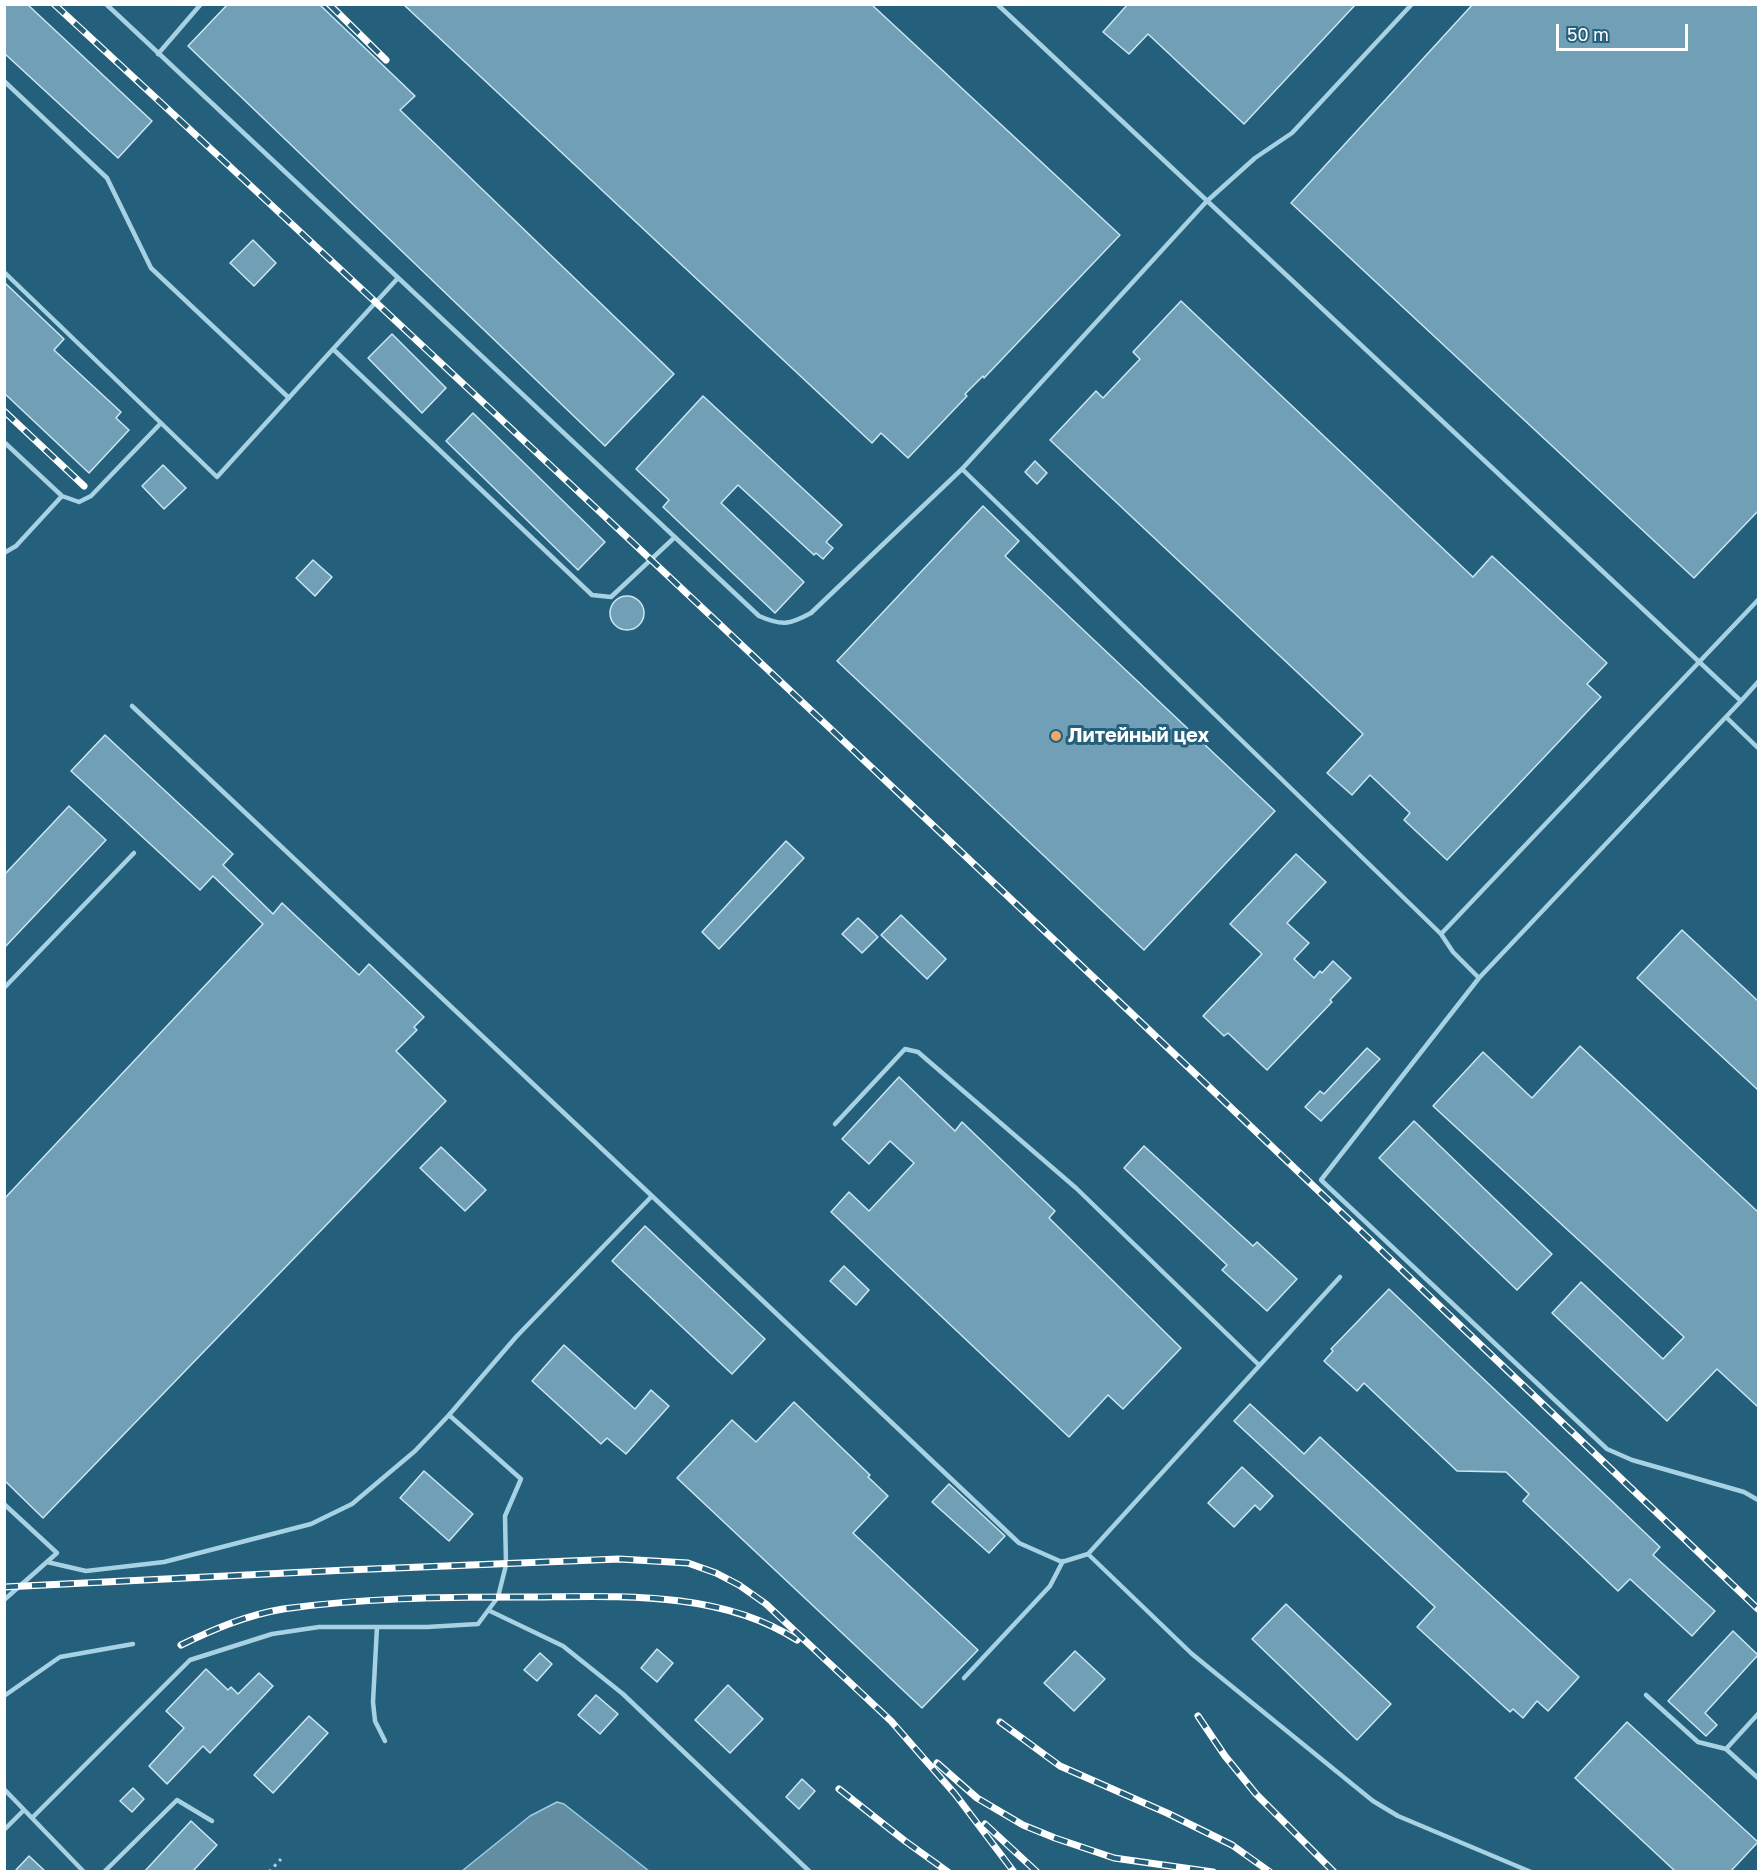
<!DOCTYPE html>
<html>
<head>
<meta charset="utf-8">
<style>
  body { margin:0 }
  #map { position:relative; width:1763px; height:1876px; overflow:hidden; background:#245f7b; font-family:"Golos Text",sans-serif }
  canvas { display:block }
  .frame { position:absolute; inset:0; border:6px solid #fff; pointer-events:none }
  .scale { position:absolute; left:1556px; top:24px; width:132px; height:27px; box-sizing:border-box; border:3px solid #fff; border-top:0; padding-left:8px; font-size:18px; line-height:21px; white-space:nowrap; color:#fff; -webkit-text-stroke:4px #245f7b; paint-order:stroke }
</style>
</head>
<body>
<div id="map">
<canvas width="1763" height="1876"></canvas>
<div class="frame"></div>
<div class="scale">50 m</div>
</div>
<script>
const ctx = document.querySelector('canvas').getContext('2d');
ctx.lineJoin = 'round';
function paint(path, color) { ctx.fillStyle = color; ctx.fill(path, 'evenodd'); }
function trace(path, color, width, dash) { ctx.strokeStyle = color; ctx.lineWidth = width; ctx.lineCap = dash ? 'butt' : 'round'; ctx.setLineDash(dash || []); ctx.stroke(path); }
function label(font, color, halo, rows, align = 'center') {
  ctx.font = font + ' "Golos Text",sans-serif'; ctx.lineWidth = 6; ctx.setLineDash([]); ctx.textBaseline = 'middle'; ctx.strokeStyle = halo; ctx.fillStyle = color; for (const [text, x, y, turn = 0] of rows) {
    ctx.save(); ctx.translate(x, y); ctx.rotate((+turn || 0) * Math.PI / 180); ctx.textAlign = isNaN(turn) ? turn : align; if (halo) ctx.strokeText(text, 0, 0); ctx.fillText(text, 0, 0); ctx.restore();
  }
}
const water = new Path2D(`
  M 557,1802 L 564,1804 L 649,1871 L 462,1871 L 530,1816 Z`);
const building = new Path2D(`
  M 4,4 L 27,4 L 152,121 L 118,158 L 4,53 Z
  M 228,4 L 319,4 L 415,96 L 400,110 L 674,374 L 605,446 L 188,46 Z
  M 403,4 L 871,4 L 1120,235 L 984,378 L 983,376 L 965,394 L 967,396 L 908,458 L 881,433 L 872,443 Z
  M 1128,4 L 1356,4 L 1244,124 L 1148,34 L 1129,54 L 1103,32 Z
  M 1473,4 L 1758,4 L 1758,511 L 1694,578 L 1291,203 Z
  M 253,240 L 276,263 L 254,286 L 230,263 Z
  M 4,282 L 64,339 L 54,350 L 121,412 L 116,418 L 129,430 L 89,473 L 4,393 Z
  M 1181,301 L 1473,577 L 1492,556 L 1607,663 L 1587,684 L 1601,697 L 1447,860 L 1404,820 L 1410,813 L 1370,775 L 1352,795 L 1327,773 L 1363,734 L 1050,440 L 1096,391 L 1103,398 L 1140,359 L 1133,352 Z
  M 392,334 L 446,388 L 422,413 L 368,358 Z
  M 703,396 L 842,525 L 826,542 L 833,548 L 823,559 L 816,553 L 814,555 L 738,485 L 721,503 L 804,582 L 775,613 L 663,507 L 669,500 L 636,469 Z
  M 473,413 L 605,542 L 578,570 L 446,441 Z
  M 1035,461 L 1047,473 L 1037,484 L 1025,472 Z
  M 163,465 L 186,488 L 164,509 L 142,486 Z
  M 983,506 L 1019,541 L 1005,556 L 1275,811 L 1144,950 L 837,661 Z
  M 313,560 L 332,577 L 315,596 L 296,578 Z
  M610 613a17 17 0 1 1 34 0a17 17 0 1 1-34 0Z
  M 105,735 L 233,854 L 223,865 L 273,914 L 282,903 L 359,975 L 369,964 L 424,1017 L 414,1027 L 417,1030 L 396,1051 L 446,1101 L 43,1518 L 4,1480 L 4,1199 L 263,924 L 213,876 L 200,890 L 71,771 Z
  M 69,806 L 106,840 L 4,948 L 4,875 Z
  M 786,841 L 804,858 L 719,949 L 702,932 Z
  M 1296,854 L 1326,882 L 1287,923 L 1309,943 L 1294,959 L 1314,978 L 1320,971 L 1322,973 L 1333,961 L 1351,978 L 1330,1000 L 1332,1002 L 1267,1070 L 1228,1033 L 1224,1036 L 1203,1016 L 1262,954 L 1230,924 Z
  M 901,915 L 946,959 L 927,979 L 881,935 Z
  M 858,918 L 878,937 L 862,953 L 842,934 Z
  M 1682,930 L 1758,1001 L 1758,1090 L 1637,978 Z
  M 1580,1046 L 1758,1212 L 1758,1407 L 1717,1369 L 1667,1421 L 1552,1313 L 1581,1282 L 1663,1359 L 1684,1337 L 1433,1106 L 1483,1052 L 1532,1098 Z
  M 1367,1048 L 1380,1059 L 1321,1121 L 1305,1107 L 1320,1091 L 1324,1094 Z
  M 899,1077 L 955,1131 L 962,1122 L 1055,1211 L 1049,1218 L 1181,1348 L 1123,1409 L 1108,1395 L 1069,1437 L 831,1212 L 849,1192 L 869,1211 L 914,1163 L 890,1141 L 869,1164 L 842,1139 Z
  M 1414,1121 L 1552,1254 L 1517,1290 L 1379,1158 Z
  M 1144,1146 L 1253,1246 L 1257,1242 L 1297,1279 L 1267,1311 L 1222,1270 L 1227,1265 L 1124,1168 Z
  M 441,1147 L 486,1190 L 465,1211 L 420,1168 Z
  M 645,1226 L 765,1339 L 732,1374 L 612,1261 Z
  M 844,1266 L 869,1290 L 856,1305 L 830,1281 Z
  M 1389,1289 L 1660,1547 L 1653,1555 L 1715,1611 L 1692,1636 L 1630,1579 L 1618,1591 L 1523,1501 L 1529,1494 L 1506,1472 L 1457,1471 L 1364,1383 L 1357,1391 L 1324,1361 L 1333,1351 L 1331,1349 Z
  M 564,1345 L 635,1409 L 651,1390 L 669,1406 L 626,1454 L 607,1438 L 601,1444 L 532,1381 Z
  M 794,1402 L 870,1475 L 868,1477 L 888,1496 L 853,1533 L 978,1650 L 922,1708 L 677,1478 L 732,1420 L 756,1442 Z
  M 1250,1404 L 1304,1454 L 1320,1437 L 1579,1677 L 1548,1711 L 1537,1701 L 1523,1718 L 1513,1709 L 1510,1712 L 1417,1627 L 1435,1607 L 1234,1421 Z
  M 1242,1467 L 1273,1496 L 1260,1510 L 1255,1505 L 1234,1527 L 1208,1503 Z
  M 424,1471 L 473,1514 L 449,1541 L 400,1498 Z
  M 949,1484 L 1005,1536 L 989,1553 L 932,1502 Z
  M 1286,1604 L 1391,1704 L 1357,1740 L 1252,1639 Z
  M 1733,1631 L 1758,1655 L 1705,1713 L 1717,1725 L 1706,1736 L 1668,1701 Z
  M 657,1649 L 673,1663 L 657,1682 L 641,1668 Z
  M 1075,1651 L 1105,1679 L 1074,1711 L 1044,1683 Z
  M 540,1653 L 552,1664 L 537,1681 L 524,1670 Z
  M 206,1669 L 228,1690 L 231,1687 L 238,1694 L 259,1673 L 273,1686 L 210,1753 L 203,1746 L 167,1784 L 149,1766 L 184,1728 L 166,1711 Z
  M 728,1685 L 763,1719 L 730,1753 L 695,1720 Z
  M 596,1695 L 618,1714 L 600,1734 L 578,1715 Z
  M 309,1716 L 328,1733 L 273,1793 L 254,1775 Z
  M 1627,1722 L 1758,1842 L 1730,1872 L 1676,1872 L 1575,1778 Z
  M 802,1779 L 815,1791 L 799,1809 L 786,1797 Z
  M 133,1788 L 144,1799 L 132,1812 L 120,1801 Z
  M 191,1821 L 217,1845 L 192,1872 L 144,1872 Z
  M 29,1856 L 46,1872 L 14,1872 Z`);
const path = new Path2D(`
  M 269,1872 L 281,1859`);
const lane = new Path2D(`
  M 106,4 L 759,616 C 782,626 789,625 811,613 L 962,469 L 1206,202 L 1255,158 L 1292,133 L 1412,4
  M 997,4 L 1741,701 L 1758,682
  M 158,54 L 201,4
  M 4,81 L 107,178 L 151,268 L 289,398
  M 4,272 L 161,423 L 91,496 L 79,502 L 62,496 L 4,442
  M 333,349 L 398,278
  M 161,423 L 217,477 L 333,349 L 592,595 L 611,597 L 675,537
  M 962,469 L 1441,934
  M 4,553 L 16,546 L 62,496
  M 1741,701 L 1479,978 L 1321,1180 L 1607,1449 L 1632,1460 L 1744,1492 L 1758,1500
  M 1726,717 L 1758,748
  M 1479,978 L 1453,952 L 1441,934 L 1758,600
  M 4,988 L 134,853
  M 835,1124 L 905,1049 L 918,1052 L 1076,1188 L 1259,1365
  M 652,1196 L 1019,1543 L 1062,1562 L 1088,1554 L 1340,1277
  M 4,1504 L 57,1553 L 4,1600
  M 1088,1554 L 1192,1654 L 1373,1801 L 1398,1816 L 1531,1872
  M 47,1562 L 86,1571 L 164,1562 L 311,1524 L 352,1504 L 415,1451 L 449,1415
  M 490,1611 L 563,1646 L 623,1694 L 810,1872
  M 377,1627 L 373,1702 L 375,1721 L 385,1741
  M 964,1678 L 1050,1586 L 1063,1561
  M 1646,1695 L 1698,1742 L 1726,1749 L 1758,1778
  M 4,1696 L 60,1657 L 133,1644
  M 1726,1749 L 1758,1714
  M 4,1789 L 84,1872
  M 32,1818 L 190,1660 L 272,1634 L 319,1627 L 427,1627 L 478,1624 L 498,1597 L 506,1565 L 505,1516 L 521,1479 L 449,1415 L 516,1337 L 652,1196 L 132,706
  M 4,1830 L 24,1810
  M 104,1872 L 177,1800 L 212,1821`);
const rail = new Path2D(`
  M 54,4 C 628,533 1193,1071 1758,1609
  M 329,4 L 386,60
  M 4,411 L 84,486
  M 4,1587 L 347,1570 L 619,1559 L 688,1563 L 716,1573 L 739,1585 L 766,1604 L 891,1721 L 955,1794 L 1014,1872
  M 181,1645 C 214,1629 247,1615 283,1609 C 361,1598 440,1597 519,1597 C 611,1597 716,1588 797,1640
  M 1198,1716 L 1225,1756 L 1256,1794 L 1334,1872
  M 1000,1722 L 1060,1766 L 1167,1813 L 1232,1845 L 1270,1872
  M 937,1763 L 977,1798 L 1023,1825 L 1055,1838 L 1114,1858 L 1213,1872
  M 839,1789 L 905,1841 L 948,1872
  M 985,1824 L 1037,1872`);
const markers = [
  [1056,736,6,"#eea96c"]
];
const poiNames = [
  ["Литейный цех",1068,736]
];
paint(water, '#638da0');
trace(water, '#9ccfe5', 1.5);
paint(building, '#71a0b6');
trace(building, '#cae7f4', 1.5);
trace(path, '#a7d2e4', 3, [3, 4.5]);
trace(lane, '#a7d2e4', 4.5);
trace(rail, '#fff', 7);
trace(rail, '#245f7b', 4.5, [14]);
for (const [x, y, r, color] of markers) { const dot = new Path2D(); dot.arc(x, y, r, 0, 2 * Math.PI); ctx.fillStyle = color; ctx.fill(dot); trace(dot, '#245f7b', 2); }
label('bold 20px', '#fff', '#245f7b', poiNames, 'left');
</script>
</body>
</html>
